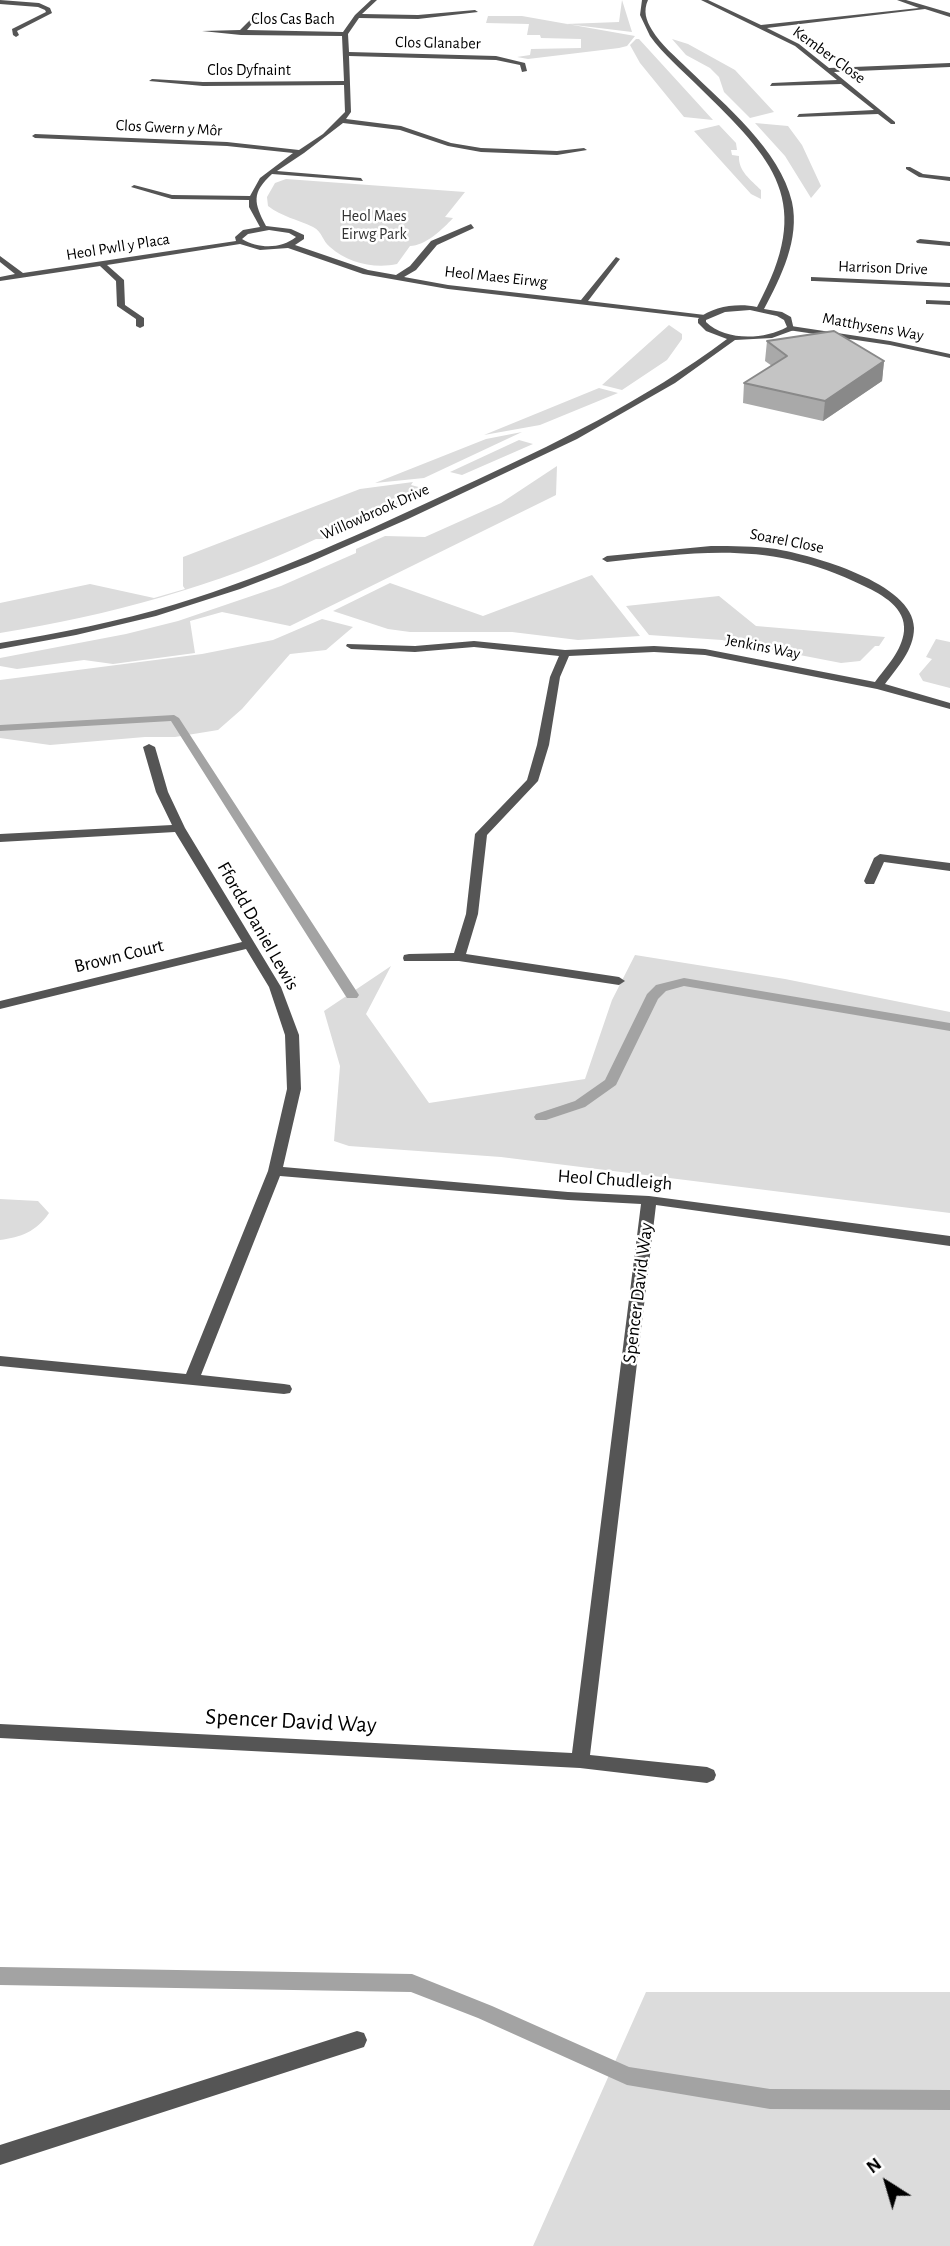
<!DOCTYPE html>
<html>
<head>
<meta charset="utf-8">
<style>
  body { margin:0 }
  #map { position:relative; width:950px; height:2246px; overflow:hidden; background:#fff; font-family:"Alegreya Sans",sans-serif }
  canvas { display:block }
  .north { position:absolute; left:852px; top:2148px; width:70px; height:70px; -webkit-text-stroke:5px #fff; paint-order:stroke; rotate:323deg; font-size:19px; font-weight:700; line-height:28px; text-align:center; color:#000 }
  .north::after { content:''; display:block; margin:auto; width:24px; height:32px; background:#000; clip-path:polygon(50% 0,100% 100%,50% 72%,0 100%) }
</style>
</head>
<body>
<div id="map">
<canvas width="950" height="2246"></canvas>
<div class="north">N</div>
</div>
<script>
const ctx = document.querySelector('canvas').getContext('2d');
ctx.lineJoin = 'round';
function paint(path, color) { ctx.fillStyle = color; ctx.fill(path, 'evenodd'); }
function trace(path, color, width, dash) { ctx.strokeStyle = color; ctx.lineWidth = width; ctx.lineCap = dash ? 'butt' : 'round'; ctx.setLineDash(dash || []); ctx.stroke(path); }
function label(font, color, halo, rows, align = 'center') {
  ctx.font = font + ' "Alegreya Sans",sans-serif'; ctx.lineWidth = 5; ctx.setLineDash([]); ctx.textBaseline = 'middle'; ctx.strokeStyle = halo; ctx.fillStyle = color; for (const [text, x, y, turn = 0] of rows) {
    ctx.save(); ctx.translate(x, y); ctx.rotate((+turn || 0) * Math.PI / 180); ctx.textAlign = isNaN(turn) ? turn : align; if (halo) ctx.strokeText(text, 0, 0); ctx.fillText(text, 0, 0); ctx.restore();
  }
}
const green = new Path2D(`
  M 622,0 L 632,32 L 566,24 L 619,22 Z
  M 488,16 L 522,16 L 635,36 L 627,46 L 619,48 L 528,59 L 517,57 L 530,55 L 531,49 L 581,48 L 581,39 L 541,38 L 540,35 L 527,35 L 529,24 L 486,23 Z
  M 636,39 L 639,39 L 713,120 L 684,117 L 640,63 L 630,45 Z
  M 672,39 L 688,44 L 735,70 L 774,112 L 750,118 L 724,92 L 719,77 L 710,68 L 686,55 Z
  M 755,123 L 788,126 L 802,145 L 821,186 L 811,198 L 785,156 Z
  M 719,125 L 736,143 L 737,150 L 731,150 L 732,155 L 739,156 C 738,171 751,180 761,190 L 761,199 L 751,194 L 694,131 Z
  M 286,179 L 465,192 L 445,217 L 453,218 C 443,229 425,246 410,246 L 397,264 C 375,269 347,263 330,247 C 322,241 323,232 313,227 C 297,219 282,217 268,206 L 267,197 L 275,183 Z
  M 669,325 L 682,334 L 682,339 L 667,360 L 622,390 L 602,385 Z
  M 599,388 L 618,393 L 540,425 L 484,435 Z
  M 522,432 L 424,478 L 375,483 L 486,439 Z
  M 519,440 L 533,444 L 462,475 L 450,472 Z
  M 557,466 L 556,495 L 550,498 L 290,626 L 222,612 L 190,621 L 195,653 L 113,664 L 84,660 L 17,669 L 0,666 L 0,658 L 126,634 L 178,621 L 281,586 L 356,553 L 356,549 L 385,536 L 425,537 L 501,503 Z
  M 413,482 L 411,485 L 430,490 L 356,523 L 356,527 L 329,539 L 316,539 C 215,587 110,615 0,633 L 0,603 L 90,584 L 154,598 L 185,589 L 183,586 L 183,557 L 360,489 Z
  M 592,575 L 640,636 L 578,640 L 512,632 L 410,632 L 388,629 L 333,611 L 390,583 L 483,616 Z
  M 719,596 L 756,626 L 885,637 L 879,646 L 875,646 L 860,661 L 841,663 L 722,640 L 649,635 L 626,606 Z
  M 322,619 L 353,627 L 326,650 L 290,654 L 242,709 L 218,730 L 175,737 L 145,737 L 50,745 L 0,738 L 0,680 L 202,654 L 273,640 Z
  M 936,639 L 950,642 L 950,688 L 923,681 L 919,674 L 932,659 L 926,657 Z
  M 635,955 L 785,979 L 950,1012 L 950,1213 L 501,1157 L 349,1146 L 334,1141 L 340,1066 L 324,1011 L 391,966 L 366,1014 L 429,1103 L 585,1079 L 612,1000 Z
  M 0,1199 L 38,1201 L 49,1213 C 36,1232 21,1237 0,1240 Z
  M 646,1992 L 950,1992 L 950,2246 L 533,2246 Z`);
const stream = new Path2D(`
  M 174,715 L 179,718 L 359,995 L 357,998 L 347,998 L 345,995 L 171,721 L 0,731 L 0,725 Z
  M 684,978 L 950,1023 L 950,1031 L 684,986 L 666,991 L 658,999 L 616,1085 L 585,1107 L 546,1120 L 536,1120 L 534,1117 L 536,1114 L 575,1101 L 605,1080 L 647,994 L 656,985 Z
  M 0,1967 L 412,1974 L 492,2006 L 629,2067 L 770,2089 L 950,2090 L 950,2110 L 770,2109 L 627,2085 L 478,2018 L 411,1992 L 0,1985 Z`);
const minor = new Path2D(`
  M 0,0 L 39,3 L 50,8 L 52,13 L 17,31 L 19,35 L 16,37 L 13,35 L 12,29 L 46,12 L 45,10 L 38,7 L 0,4 Z
  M 371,0 L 377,0 L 362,14 L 418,15 L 475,10 L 478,12 L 418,19 L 359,18 L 348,34 L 349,52 L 496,56 L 525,63 L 527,71 L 522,72 L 520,65 L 496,60 L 349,56 L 351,112 L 346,119 L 401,126 L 451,143 L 481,148 L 557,151 L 584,148 L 587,150 L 557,155 L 481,152 L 448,146 L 400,130 L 343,123 L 304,153 L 277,171 L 361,178 L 363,181 L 272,174 C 251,193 254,203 266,226 L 291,229 L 304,235 L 304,239 L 295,245 L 368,270 L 396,275 L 410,266 L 431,241 L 471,224 L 474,228 L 437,245 L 416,270 L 404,277 L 448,285 L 581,300 L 616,257 L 620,259 L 588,301 L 705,315 L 709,317 L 708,319 L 448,289 L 363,274 L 288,248 L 260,250 L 240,244 L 107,265 L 124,280 L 125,305 L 144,318 L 144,326 L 140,328 L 136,326 L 136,319 L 117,306 L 116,281 L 100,266 L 0,281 L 0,277 L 15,274 L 0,262 L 0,256 L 23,273 L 236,241 L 235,237 L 243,230 L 260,227 L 249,207 L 249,200 L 172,199 L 131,187 L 134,185 L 172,195 L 250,196 L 260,178 L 293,153 L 227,146 L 35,138 L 32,136 L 35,134 L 227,142 L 299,150 L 323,134 L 345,112 L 344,85 L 203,86 L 149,81 L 152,79 L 203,82 L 344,81 L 342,36 L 241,35 L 202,31 L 240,30 L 254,16 L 257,18 L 247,30 L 343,32 L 355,15 ZM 269,230 L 289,233 L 296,237 C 281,249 259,249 242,239 L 248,234 Z
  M 701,0 L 708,0 L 761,25 L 919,8 L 897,0 L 906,0 L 950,13 L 950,17 L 925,9 L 767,28 L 799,44 L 829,68 L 950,63 L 950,67 L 834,72 L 895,122 L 895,124 L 891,124 L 878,114 L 797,117 L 799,114 L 874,110 L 841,84 L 770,86 L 772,83 L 837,80 L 795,46 Z
  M 906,167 L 910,167 L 923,174 L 950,177 L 950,181 L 919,177 L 906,169 Z
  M 920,239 L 950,242 L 950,246 L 917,243 L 916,241 Z
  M 811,277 L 950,283 L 950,287 L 814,281 L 811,281 Z
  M 926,300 L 950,301 L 950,305 L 929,304 L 926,304 Z
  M 791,326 L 890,341 L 950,354 L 950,358 L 890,345 L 788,330 L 788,326 Z
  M 711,546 C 733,546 754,546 776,549 C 811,555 914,583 914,628 C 914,650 897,668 885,684 L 950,703 L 950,709 L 877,689 L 705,655 L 654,652 L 569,656 L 560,677 L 549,745 L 538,781 L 487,835 L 478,914 L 466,954 L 619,977 L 625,981 L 619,985 L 459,961 L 404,961 L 403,958 L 404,955 L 409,954 L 454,953 L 466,914 L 475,834 L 527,780 L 537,745 L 550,677 L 559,656 L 474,647 L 415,652 L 351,649 L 346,646 L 347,644 L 415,646 L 474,641 L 565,650 L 654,646 L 705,649 L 875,682 C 886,667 902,651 904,631 C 906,608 883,595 864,586 C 773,541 704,551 607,562 L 602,559 L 607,556 Z
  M 149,744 L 155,747 L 168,792 L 185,828 L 281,987 L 299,1035 L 301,1089 L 283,1167 L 568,1192 L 649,1196 L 950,1236 L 950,1246 L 656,1205 L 590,1755 L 707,1767 L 714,1770 L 716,1775 L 714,1780 L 707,1783 L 580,1768 L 0,1738 L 0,1724 L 572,1753 L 641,1204 L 568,1200 L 280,1176 L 201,1375 L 284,1384 L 290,1385 L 292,1389 L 290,1393 L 284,1394 L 0,1366 L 0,1356 L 186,1374 L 268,1171 L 287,1089 L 285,1035 L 269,987 L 246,949 L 0,1009 L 0,1001 L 242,942 L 175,832 L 0,842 L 0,834 L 172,825 L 156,792 L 143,747 Z
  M 880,854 L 950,863 L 950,871 L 884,862 L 874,884 L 866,884 L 864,881 L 874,858 Z
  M 357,2031 L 364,2033 L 367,2040 L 364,2047 L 0,2165 L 0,2145 Z`);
const tertiary = new Path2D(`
  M 642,0 L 648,0 C 643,11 646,20 652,30 C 661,45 676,57 688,69 C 725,105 780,150 792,202 C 800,239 781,277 764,309 L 782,312 L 791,317 L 794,330 L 772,338 L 735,340 L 675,383 L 577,439 L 408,519 L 308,563 L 240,589 L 156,616 L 76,635 L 0,649 L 0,643 C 59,633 118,622 176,604 C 274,574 367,531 459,488 C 553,445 644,401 727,339 L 706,331 L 698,323 L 698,319 C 713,306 738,303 757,307 C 815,201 775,161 698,86 C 682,70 663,54 650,36 L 640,15 ZM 750,310 L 777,316 L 784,320 L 787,327 C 764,340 725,341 706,322 L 706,320 L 725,312 Z`);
const wall = new Path2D(`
  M 767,341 L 884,361 L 882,381 L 823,421 L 743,403 L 744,383 L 772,366 L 765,361 Z`);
const shadedWall = new Path2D(`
  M 884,361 L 882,381 L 823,421 L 825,401 Z`);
const building = new Path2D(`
  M 834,331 L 884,361 L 825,401 L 744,383 L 787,356 L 767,341 Z`);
const farStreetnames = [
  ["Clos Cas Bach",293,19],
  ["Clos Glanaber",438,43,1],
  ["Kember Close",829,55,36],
  ["Clos Dyfnaint",249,70],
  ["Clos Gwern y Môr",169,128,3],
  ["Heol Pwll y Placa",118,247,-9],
  ["Harrison Drive",883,268,2],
  ["Heol Maes Eirwg",496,277,6],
  ["Matthysens Way",873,327,10],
  ["Willowbrook Drive",375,512,-24],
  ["Soarel Close",787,541,11],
  ["Jenkins Way",763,647,11]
];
const farParknames = [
  ["Heol Maes",374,216],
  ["Eirwg Park",374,234]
];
const streetNames = [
  ["Ffordd Daniel Lewis",258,926,60],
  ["Brown Court",119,956,-14],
  ["Heol Chudleigh",615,1180,4],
  ["Spencer David Way",638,1293,-83]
];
const nearStreetnames = [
  ["Spencer David Way",291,1721,3]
];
paint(green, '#dcdcdc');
paint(stream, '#a3a3a3');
paint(minor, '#555');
paint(tertiary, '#555');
paint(wall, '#a9a9a9');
paint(shadedWall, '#898989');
paint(building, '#c4c4c4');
trace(building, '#898989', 2);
label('16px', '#000', '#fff', farStreetnames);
label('16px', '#333', '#fff', farParknames);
label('19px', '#000', '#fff', streetNames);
label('23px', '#000', '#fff', nearStreetnames);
</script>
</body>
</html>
